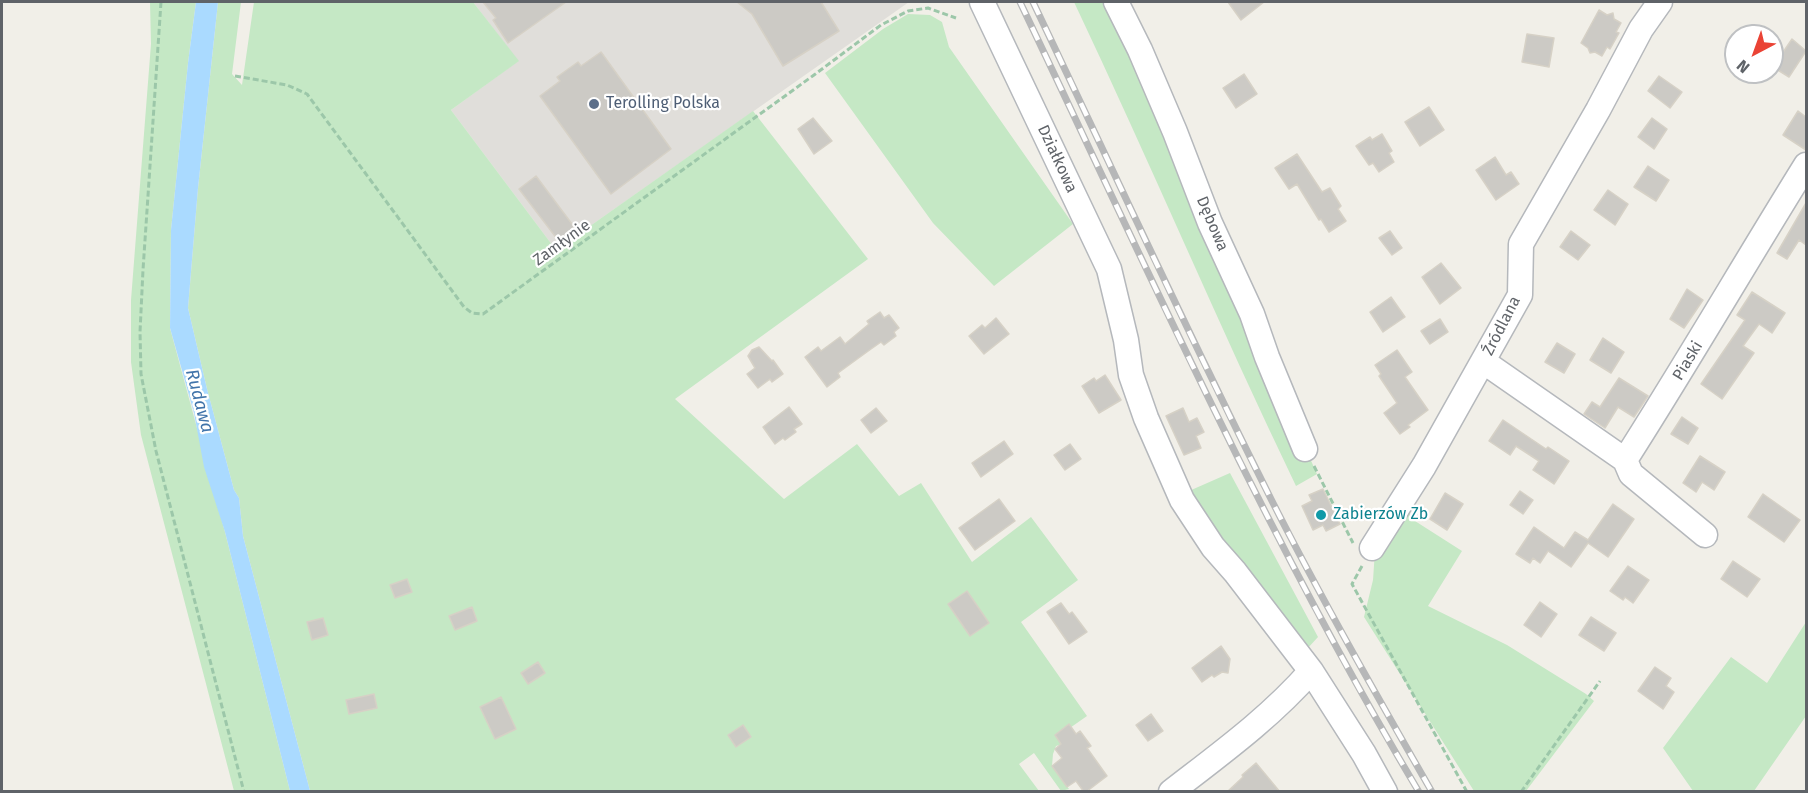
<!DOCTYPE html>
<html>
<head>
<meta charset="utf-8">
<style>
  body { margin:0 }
  #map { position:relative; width:1808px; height:793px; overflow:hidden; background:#f1efe8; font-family:"Fira Sans",sans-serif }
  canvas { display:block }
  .frame { position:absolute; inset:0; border:3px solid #5f6368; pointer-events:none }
  .north { position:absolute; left:1724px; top:24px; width:60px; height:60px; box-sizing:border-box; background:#fff; border:2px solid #bfc1c3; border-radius:50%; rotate:221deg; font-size:16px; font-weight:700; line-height:24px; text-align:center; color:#5f6368 }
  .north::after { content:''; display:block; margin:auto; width:21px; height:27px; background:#ea4335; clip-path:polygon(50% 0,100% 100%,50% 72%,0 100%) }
</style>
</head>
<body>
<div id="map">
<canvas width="1808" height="793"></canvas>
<div class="frame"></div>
<div class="north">N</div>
</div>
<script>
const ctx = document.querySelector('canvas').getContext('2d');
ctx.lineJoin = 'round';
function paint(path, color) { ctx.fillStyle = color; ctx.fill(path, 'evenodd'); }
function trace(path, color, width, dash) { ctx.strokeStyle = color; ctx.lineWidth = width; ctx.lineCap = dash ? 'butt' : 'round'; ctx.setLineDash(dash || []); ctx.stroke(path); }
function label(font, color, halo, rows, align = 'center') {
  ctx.font = font + ' "Fira Sans",sans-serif'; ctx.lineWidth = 4.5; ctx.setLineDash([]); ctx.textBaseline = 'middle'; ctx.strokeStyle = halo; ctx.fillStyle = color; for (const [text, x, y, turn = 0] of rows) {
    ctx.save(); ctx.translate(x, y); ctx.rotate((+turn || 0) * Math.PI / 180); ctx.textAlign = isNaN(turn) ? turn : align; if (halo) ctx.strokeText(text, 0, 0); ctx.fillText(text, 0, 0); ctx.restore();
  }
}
const industrial = new Path2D(`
  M 473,2 L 909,2 L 556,250 L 451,110 L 518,61 Z`);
const green = new Path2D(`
  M 150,2 L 196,2 L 188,63 L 171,230 L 170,328 L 225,532 L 290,791 L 234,791 L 141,435 L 131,362 L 131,300 L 151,44 Z
  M 218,2 L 241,2 L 232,74 L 242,85 L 254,2 L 473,2 L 519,61 L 451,110 L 556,250 L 753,111 L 868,259 L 675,399 L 784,499 L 857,444 L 899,496 L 921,483 L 972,562 L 1031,517 L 1078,580 L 1021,622 L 1087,716 L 1057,737 L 1062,744 L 1056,746 L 1053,754 L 1052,766 L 1069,789 L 1061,791 L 1034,753 L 1019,764 L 1039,791 L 310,791 L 243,536 L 239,498 L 234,490 L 207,389 L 188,308 L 198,188 Z
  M 1074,2 L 1110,2 L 1249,323 L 1317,474 L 1296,486 C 1219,326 1150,162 1074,2 Z
  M 908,14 L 930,15 L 942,22 L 949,47 L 1073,224 L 994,286 L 933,223 L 825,73 L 883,29 Z
  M 1230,473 L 1318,637 L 1307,649 L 1214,532 L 1189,491 Z
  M 1404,505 L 1415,521 L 1462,551 L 1428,606 L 1507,645 L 1586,694 L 1594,701 L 1526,791 L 1474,791 L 1364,617 L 1373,580 L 1375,551 Z
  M 1806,622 L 1806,700 L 1805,703 L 1806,705 L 1806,716 L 1754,791 L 1693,791 L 1663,748 L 1731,657 L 1767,683 Z`);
const water = new Path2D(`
  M 196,2 L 218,2 L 198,188 L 188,308 L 207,389 L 234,490 L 239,498 L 243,536 L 310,791 L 290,791 L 225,532 L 204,467 L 194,413 L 170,328 L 171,230 L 188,63 Z`);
const building = new Path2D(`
  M 483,2 L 566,2 L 508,43 L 493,20 L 496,18 Z
  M 737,2 L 821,2 L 839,31 L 783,66 L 752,14 Z
  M 1228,2 L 1264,2 L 1241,20 Z
  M 1599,10 L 1607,15 L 1613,13 L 1614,19 L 1621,23 L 1616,32 L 1619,33 L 1610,49 L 1607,47 L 1602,56 L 1595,52 L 1590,53 L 1588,48 L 1581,43 Z
  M 1527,34 L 1554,38 L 1549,67 L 1522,62 Z
  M 1792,39 L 1806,51 L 1789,77 L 1773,67 Z
  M 601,52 L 671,149 L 611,194 L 540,96 L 560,81 L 557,77 L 578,62 L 581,66 Z
  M 1244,74 L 1257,94 L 1236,108 L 1223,88 Z
  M 1659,76 L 1682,92 L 1670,108 L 1648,91 Z
  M 1429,107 L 1444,130 L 1420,146 L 1405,122 Z
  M 1798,111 L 1806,117 L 1806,150 L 1783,135 Z
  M 813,118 L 832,141 L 814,154 L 798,129 Z
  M 1652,118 L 1667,129 L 1654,149 L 1638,137 Z
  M 1382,134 L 1392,151 L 1389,153 L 1394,162 L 1379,172 L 1373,163 L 1369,165 L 1356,146 L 1370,137 L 1372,140 Z
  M 1297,154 L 1322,192 L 1330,188 L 1341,206 L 1338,209 L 1346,221 L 1329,232 L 1321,219 L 1319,220 L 1297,184 L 1289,189 L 1275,168 Z
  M 1495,157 L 1506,175 L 1511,172 L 1519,184 L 1496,200 L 1476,170 Z
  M 1648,166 L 1669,180 L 1656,201 L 1634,187 Z
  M 536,176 L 575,228 L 558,240 L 519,189 Z
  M 1608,190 L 1628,204 L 1615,225 L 1594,210 Z
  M 1806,203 L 1806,245 L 1799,240 L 1787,259 L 1777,253 Z
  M 1390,231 L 1402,248 L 1392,255 L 1379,238 Z
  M 1571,231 L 1590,245 L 1578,260 L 1560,247 Z
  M 1441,263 L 1461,288 L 1440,304 L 1422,277 Z
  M 1687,289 L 1703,300 L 1684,328 L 1670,319 Z
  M 1752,292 L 1785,313 L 1772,333 L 1759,324 L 1743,346 L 1754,353 L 1722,399 L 1701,384 L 1745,320 L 1737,315 Z
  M 1391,297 L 1405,317 L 1383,332 L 1370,312 Z
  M 880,312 L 884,318 L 889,315 L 899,328 L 894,332 L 896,336 L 884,345 L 881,342 L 871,349 L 838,373 L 840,377 L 827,387 L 805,357 L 818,347 L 821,351 L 840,337 L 845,344 L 869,324 L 867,321 Z
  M 996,318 L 1009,334 L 984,354 L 969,336 L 982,325 L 985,328 Z
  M 1440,319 L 1448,332 L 1430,344 L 1421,331 Z
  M 1603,338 L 1624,352 L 1611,373 L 1590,360 Z
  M 1557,343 L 1575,354 L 1564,373 L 1545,362 Z
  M 759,347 L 772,361 L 773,360 L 783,374 L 772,382 L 770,379 L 758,388 L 747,374 L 755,368 L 748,356 L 752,350 Z
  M 1397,350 L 1412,372 L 1405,377 L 1428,410 L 1408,425 L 1410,427 L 1400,434 L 1384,413 L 1397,403 L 1379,376 L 1381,374 L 1375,365 Z
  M 1105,375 L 1121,400 L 1099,413 L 1082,386 L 1094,378 L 1096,381 Z
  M 1619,378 L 1648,396 L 1634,417 L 1618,407 L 1605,428 L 1584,414 L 1592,402 L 1600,407 Z
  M 789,407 L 802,424 L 794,429 L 796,432 L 785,440 L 783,438 L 775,444 L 763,427 Z
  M 876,408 L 887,421 L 871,433 L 861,420 Z
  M 1183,408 L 1189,422 L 1197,418 L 1204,432 L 1196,436 L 1201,448 L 1184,455 L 1166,416 Z
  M 1682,417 L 1698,428 L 1688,444 L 1671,434 Z
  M 1503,420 L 1546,449 L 1548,447 L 1569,461 L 1554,484 L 1533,470 L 1539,461 L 1516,446 L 1510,455 L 1489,441 Z
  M 1004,441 L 1013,454 L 981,477 L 972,463 Z
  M 1070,444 L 1081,459 L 1065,470 L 1054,455 Z
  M 1700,456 L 1725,472 L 1714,490 L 1702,482 L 1696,492 L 1683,483 Z
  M 1323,489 L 1340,524 L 1326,531 L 1323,525 L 1313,530 L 1302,506 L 1312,501 L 1309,495 Z
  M 1520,491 L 1533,500 L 1523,514 L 1510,505 Z
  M 1445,493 L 1463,504 L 1447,530 L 1430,519 Z
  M 1763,494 L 1800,520 L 1784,542 L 1748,517 Z
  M 999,499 L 1015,521 L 975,550 L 959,528 Z
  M 1613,504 L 1634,519 L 1608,557 L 1588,543 L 1571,567 L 1548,551 L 1540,563 L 1533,558 L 1530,563 L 1516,554 L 1534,527 L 1564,548 L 1575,532 L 1588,540 Z
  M 1733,561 L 1760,579 L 1747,597 L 1721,579 Z
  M 1628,566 L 1649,580 L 1633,603 L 1625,597 L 1623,600 L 1610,591 Z
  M 407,579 L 412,592 L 395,598 L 390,585 Z
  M 967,591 L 989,623 L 970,636 L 948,604 Z
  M 1540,602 L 1557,614 L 1541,637 L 1524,625 Z
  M 1061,603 L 1069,614 L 1072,612 L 1087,632 L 1069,644 L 1047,612 Z
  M 472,607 L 477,621 L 455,630 L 449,616 Z
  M 1591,617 L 1616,633 L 1604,651 L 1579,635 Z
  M 323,618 L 328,635 L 312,640 L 307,622 Z
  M 1221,646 L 1230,659 L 1228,673 L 1222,672 L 1214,677 L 1212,675 L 1202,682 L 1192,668 Z
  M 538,662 L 545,673 L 528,684 L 521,673 Z
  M 1655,667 L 1671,678 L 1666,686 L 1674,692 L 1663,709 L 1638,691 Z
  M 374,694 L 377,708 L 349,714 L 346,700 Z
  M 501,697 L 516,729 L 495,739 L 480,707 Z
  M 1151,714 L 1163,731 L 1148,741 L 1136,725 Z
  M 1069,724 L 1076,734 L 1080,731 L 1091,746 L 1087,748 L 1107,776 L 1086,792 L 1084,792 L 1076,781 L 1067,787 L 1052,766 L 1062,758 L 1055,749 L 1061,744 L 1055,735 Z
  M 743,725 L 751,737 L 736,747 L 728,735 Z
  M 1256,763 L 1280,792 L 1227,792 L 1243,777 L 1242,775 Z`);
const path = new Path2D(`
  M 161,2 L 143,270 L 140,332 L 141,374 L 156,451 L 244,792
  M 235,76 L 287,85 L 307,94 L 464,307 L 472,313 L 483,314 L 814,75 L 881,25 L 908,11 L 928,8 L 956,18
  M 1314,466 L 1353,543
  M 1362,566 L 1352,584 L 1467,792
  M 1521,792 L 1600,681`);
const minor = new Path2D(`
  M 982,2 L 1109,269 L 1126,340 L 1131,375 L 1146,418 L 1182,500 L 1213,547 L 1235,572 L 1311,671 L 1364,754 L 1385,792
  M 1116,2 L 1140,50 L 1175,132 L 1210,223 L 1252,314 L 1267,357 L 1305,449
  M 1484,362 L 1625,460
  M 1705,535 L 1631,474 L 1625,460 C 1687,363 1745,263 1806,165
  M 1372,548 L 1424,466 L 1520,295 L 1521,244 L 1598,110 L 1641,29 L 1660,2
  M 1171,792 C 1220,754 1270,718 1311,671`);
const rail = new Path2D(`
  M 1020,2 C 1147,268 1267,538 1419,792
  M 1033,2 C 1112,168 1189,336 1272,501 C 1322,600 1377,696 1432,792`);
const markers = [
  [594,104,6,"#5c6f8a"],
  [1321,515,6,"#0f9aa8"]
];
const serviceNames = [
  ["Terolling Polska",606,104]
];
const streetNames = [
  ["Działkowa",1057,159,65],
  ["Dębowa",1212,224,67],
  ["Zamłynie",562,243,-36],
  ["Źródlana",1502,326,-63],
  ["Piaski",1688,361,-59]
];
const cultureNames = [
  ["Zabierzów Zb",1333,515]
];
const waterNames = [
  ["Rudawa",199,401,75]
];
paint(industrial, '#e0deda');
paint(green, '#c5e8c5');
paint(water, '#aadaff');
paint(building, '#cccac5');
trace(building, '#d6d1c6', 1.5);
trace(minor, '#b5b8bc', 27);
trace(path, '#9cc7a9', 3, [6, 3]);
trace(minor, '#fff', 24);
trace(rail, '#b6b7b8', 7);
trace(rail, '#fff', 4.5, [14]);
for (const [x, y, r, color] of markers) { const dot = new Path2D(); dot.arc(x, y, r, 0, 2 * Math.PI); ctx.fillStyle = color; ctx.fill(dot); trace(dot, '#fff', 2); }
label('16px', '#4e5e75', '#fff', serviceNames, 'left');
label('16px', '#5f6368', '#fff', streetNames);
label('16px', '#0d838f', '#fff', cultureNames, 'left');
label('italic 18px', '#4174aa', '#fff', waterNames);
</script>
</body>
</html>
